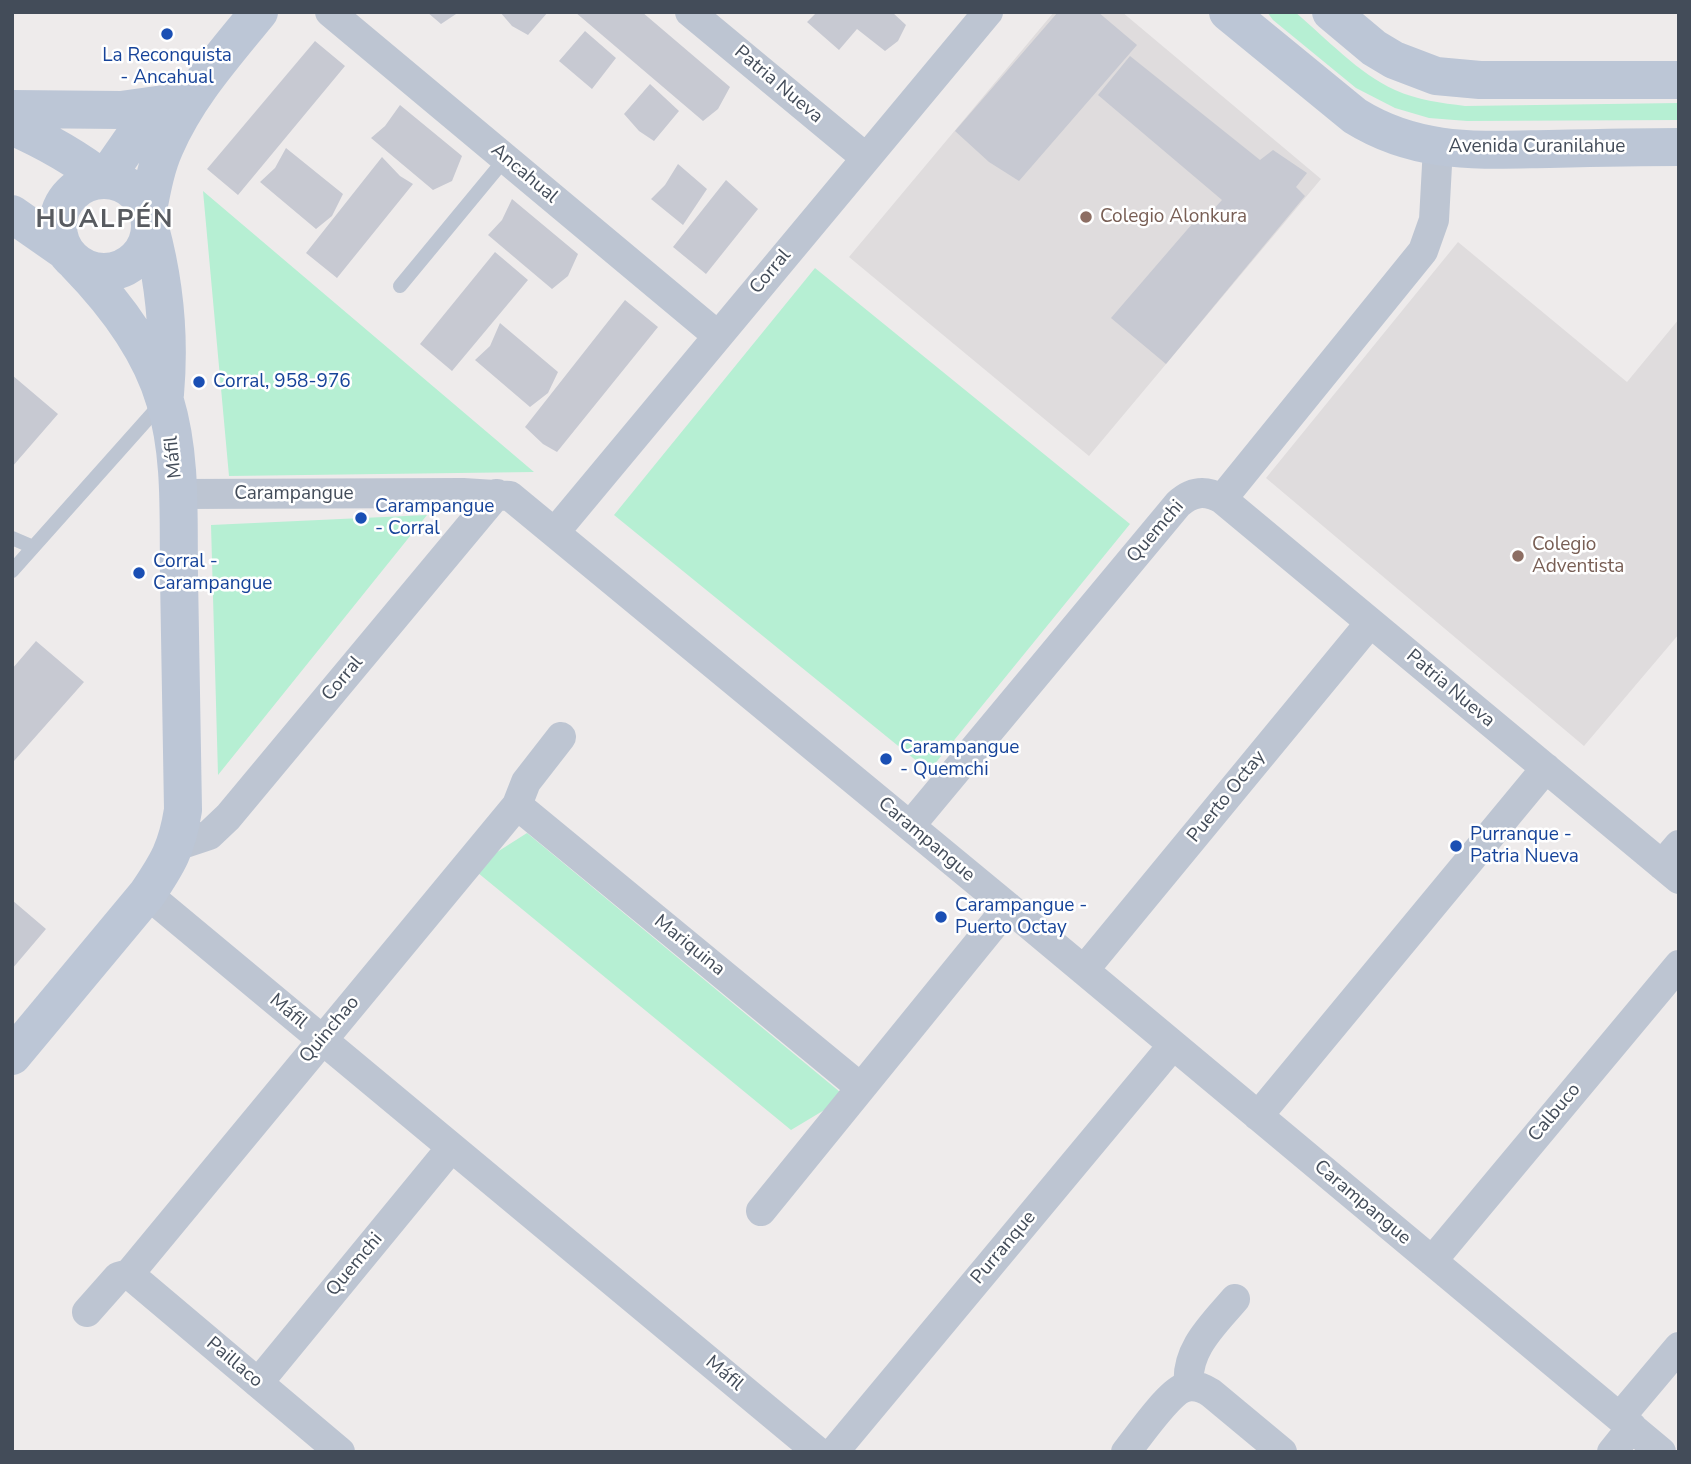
<!DOCTYPE html>
<html>
<head>
<meta charset="utf-8">
<style>
  body { margin:0 }
  #map { position:relative; width:1691px; height:1464px; overflow:hidden; background:#eeebeb; font-family:"Nunito Sans",sans-serif }
  canvas { display:block }
  .frame { position:absolute; inset:0; border:14px solid #434c59; pointer-events:none }
</style>
</head>
<body>
<div id="map">
<canvas width="1691" height="1464"></canvas>
<div class="frame"></div>
</div>
<script>
const ctx = document.querySelector('canvas').getContext('2d');
ctx.lineJoin = 'round';
function paint(path, color) { ctx.fillStyle = color; ctx.fill(path, 'evenodd'); }
function trace(path, color, width, dash) { ctx.strokeStyle = color; ctx.lineWidth = width; ctx.lineCap = dash ? 'butt' : 'round'; ctx.setLineDash(dash || []); ctx.stroke(path); }
function label(font, color, halo, rows, align = 'center') {
  ctx.font = font + ' "Nunito Sans",sans-serif'; ctx.lineWidth = 5; ctx.setLineDash([]); ctx.textBaseline = 'middle'; ctx.strokeStyle = halo; ctx.fillStyle = color; for (const [text, x, y, turn = 0] of rows) {
    ctx.save(); ctx.translate(x, y); ctx.rotate((+turn || 0) * Math.PI / 180); ctx.textAlign = isNaN(turn) ? turn : align; if (halo) ctx.strokeText(text, 0, 0); ctx.fillText(text, 0, 0); ctx.restore();
  }
}
const education = new Path2D(`
  M 1054,12 L 1122,12 L 1321,179 L 1089,456 L 849,257 Z
  M 1458,242 L 1627,382 L 1679,319 L 1679,634 L 1584,746 L 1266,478 Z`);
const green = new Path2D(`
  M 1267,12 L 1295,12 C 1326,38 1359,74 1395,90 C 1417,100 1442,103 1465,106 L 1679,103 L 1679,120 L 1467,121 L 1429,118 L 1395,108 L 1356,88 L 1273,20 Z
  M 203,191 L 534,472 L 229,476 Z
  M 815,268 L 1130,524 L 929,771 L 614,515 Z
  M 427,515 L 218,775 L 211,525 Z
  M 527,833 L 846,1097 L 791,1130 L 472,868 Z`);
const building = new Path2D(`
  M 427,12 L 459,12 L 441,24 Z
  M 500,12 L 548,12 L 528,35 L 512,26 Z
  M 575,12 L 642,12 L 730,87 L 718,109 L 703,121 Z
  M 817,12 L 892,12 L 906,25 L 898,41 L 885,51 L 857,29 L 839,50 L 807,22 Z
  M 1058,12 L 1098,12 L 1137,45 L 1019,181 L 989,162 L 955,131 Z
  M 585,31 L 616,58 L 592,89 L 559,61 Z
  M 315,41 L 345,66 L 238,195 L 207,169 Z
  M 1130,56 L 1260,160 L 1273,150 L 1307,173 L 1296,187 L 1305,196 L 1166,364 L 1111,318 L 1205,209 L 1211,212 L 1222,200 L 1098,95 Z
  M 650,84 L 679,111 L 654,141 L 639,131 L 624,114 Z
  M 400,105 L 462,156 L 452,181 L 433,190 L 371,138 L 385,126 Z
  M 286,148 L 343,194 L 332,216 L 316,229 L 260,182 L 275,168 Z
  M 382,157 L 400,176 L 413,184 L 337,278 L 306,253 Z
  M 678,164 L 707,189 L 683,225 L 651,199 L 665,185 Z
  M 726,180 L 758,209 L 706,274 L 673,247 Z
  M 512,199 L 578,254 L 568,276 L 552,289 L 488,235 L 502,220 Z
  M 495,252 L 528,280 L 452,371 L 420,344 Z
  M 625,300 L 658,327 L 557,452 L 543,444 L 525,427 Z
  M 500,323 L 558,372 L 548,393 L 530,407 L 475,360 L 490,346 Z
  M 12,375 L 58,414 L 12,467 Z
  M 36,641 L 84,682 L 14,761 L 12,759 L 12,669 Z
  M 12,900 L 46,929 L 12,969 Z`);
const lane = new Path2D(`
  M 400,286 L 505,159
  M 12,538 L 33,547
  M 12,571 L 160,405`);
const street = new Path2D(`
  M 330,12 L 718,336
  M 690,12 L 866,158
  M 178,494 L 463,493 L 510,496 L 1008,907 L 1661,1452
  M 1222,499 L 1423,251 L 1434,220 L 1438,147
  M 555,532 L 988,12
  M 517,805 L 861,1088
  M 910,826 L 1178,504 C 1192,491 1206,490 1222,499 L 1679,879
  M 176,846 L 209,835 L 228,817 L 497,494
  M 1662,865 L 1679,845
  M 147,894 L 818,1452
  M 1084,970 L 1370,623
  M 1258,1116 L 1546,768
  M 761,1211 L 1008,907
  M 1432,1261 L 1679,965
  M 129,1274 L 340,1452
  M 87,1312 L 118,1277 L 129,1274 L 517,805 L 526,782 L 561,737
  M 258,1383 L 451,1148
  M 1189,1386 C 1185,1350 1213,1325 1235,1299
  M 1620,1417 L 1679,1347
  M 834,1452 L 1173,1045
  M 1126,1452 C 1138,1437 1167,1395 1183,1388 C 1193,1384 1202,1387 1211,1393 L 1282,1452
  M 1612,1452 L 1632,1427`);
const secondary = new Path2D(`
  M 1228,12 L 1355,116 C 1418,155 1478,150 1549,149 C 1592,148 1635,147 1679,147
  M 1331,12 L 1374,48 L 1394,60 L 1436,76 L 1480,80 L 1679,80
  M 12,109 L 121,110 L 171,103
  M 12,126 C 46,141 75,157 104,180
  M58 226a46 46 0 1 1 92 0a46 46 0 1 1-92 0Z
  M 104,180 L 145,121 L 174,101
  M 148,210 C 152,189 156,167 165,147 C 187,96 224,55 259,12
  M 12,214 L 65,251
  M 150,228 C 165,283 170,337 165,394
  M 12,1056 L 147,894 C 168,863 177,848 183,810 C 182,732 180,654 179,576 C 178,518 182,457 165,401 C 150,349 113,301 76,263`);
const markers = [
  [167,34,7,"#1a4fb4"],
  [1086,217,7,"#8d6e63"],
  [199,382,7,"#1a4fb4"],
  [361,518,7,"#1a4fb4"],
  [1518,556,7,"#8d6e63"],
  [139,573,7,"#1a4fb4"],
  [886,759,7,"#1a4fb4"],
  [1456,846,7,"#1a4fb4"],
  [941,917,7,"#1a4fb4"]
];
const transitNames = [
  ["La Reconquista",167,56,"center"],
  ["- Ancahual",167,78,"center"],
  ["Corral, 958-976",213,382],
  ["Carampangue",375,507],
  ["- Corral",375,529],
  ["Corral -",153,562],
  ["Carampangue",153,584],
  ["Carampangue",900,748],
  ["- Quemchi",900,770],
  ["Purranque -",1470,835],
  ["Patria Nueva",1470,857],
  ["Carampangue -",955,906],
  ["Puerto Octay",955,928]
];
const streetNames = [
  ["Patria Nueva",778,85,40],
  ["Avenida Curanilahue",1537,147],
  ["Ancahual",524,174,40],
  ["Corral",771,272,-50],
  ["Máfil",174,457,-96],
  ["Carampangue",294,494],
  ["Quemchi",1156,532,-49],
  ["Corral",343,679,-50],
  ["Patria Nueva",1450,689,40],
  ["Puerto Octay",1227,797,-51],
  ["Carampangue",926,840,40],
  ["Mariquina",689,946,39],
  ["Máfil",288,1012,40],
  ["Quinchao",330,1030,-50],
  ["Calbuco",1555,1113,-50],
  ["Carampangue",1362,1203,40],
  ["Purranque",1004,1248,-50],
  ["Quemchi",355,1265,-50],
  ["Paillaco",234,1363,40],
  ["Máfil",724,1374,40]
];
const educationNames = [
  ["Colegio Alonkura",1100,217],
  ["Colegio",1532,545],
  ["Adventista",1532,567]
];
const districtNames = [
  ["HUALPÉN",105,221]
];
paint(education, '#dfdcdd');
paint(green, '#b6efd3');
paint(building, '#c7c9d2');
trace(lane, '#bdc5d2', 14);
trace(street, '#bdc5d2', 30);
trace(secondary, '#bcc6d6', 38);
for (const [x, y, r, color] of markers) { const dot = new Path2D(); dot.arc(x, y, r, 0, 2 * Math.PI); ctx.fillStyle = color; ctx.fill(dot); trace(dot, '#fff', 2.5); }
label('19px', '#164399', '#fff', transitNames, 'left');
label('19px', '#434c59', '#fff', streetNames);
label('19px', '#785e54', '#fff', educationNames, 'left');
ctx.letterSpacing = '2px';
label('bold 26px', '#585b60', '#fff', districtNames);
ctx.letterSpacing = '0px';
</script>
</body>
</html>
